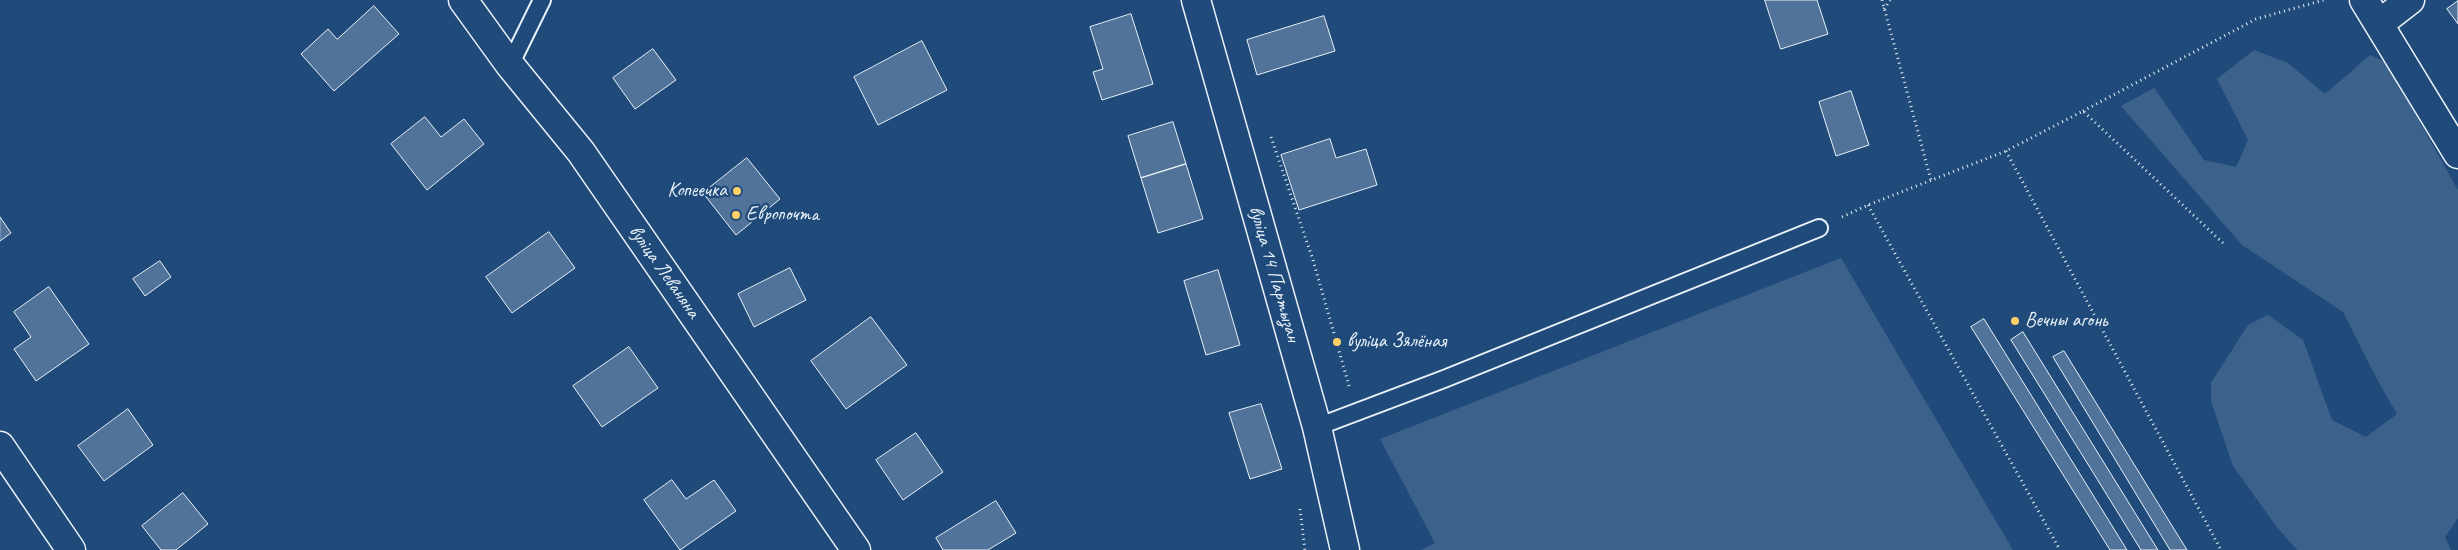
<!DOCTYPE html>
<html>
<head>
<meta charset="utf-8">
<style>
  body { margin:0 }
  canvas { display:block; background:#1f4a7a }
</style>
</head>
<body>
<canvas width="2458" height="550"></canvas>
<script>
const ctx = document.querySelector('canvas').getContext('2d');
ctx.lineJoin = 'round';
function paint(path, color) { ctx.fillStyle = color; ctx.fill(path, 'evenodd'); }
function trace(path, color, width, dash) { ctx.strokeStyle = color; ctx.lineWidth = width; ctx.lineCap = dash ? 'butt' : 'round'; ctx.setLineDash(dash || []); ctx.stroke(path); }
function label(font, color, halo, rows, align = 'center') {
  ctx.font = font + ' Caveat,sans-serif'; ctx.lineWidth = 4.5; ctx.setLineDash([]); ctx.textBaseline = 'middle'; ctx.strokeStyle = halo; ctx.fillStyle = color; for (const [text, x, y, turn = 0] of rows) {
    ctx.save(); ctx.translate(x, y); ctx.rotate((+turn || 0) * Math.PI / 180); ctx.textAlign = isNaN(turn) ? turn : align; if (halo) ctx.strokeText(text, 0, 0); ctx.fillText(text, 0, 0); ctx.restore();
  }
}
const green = new Path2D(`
  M 2254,50 L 2288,63 L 2325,94 L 2370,55 L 2386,62 L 2458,190 L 2458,518 L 2445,537 L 2451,550 L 2297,550 L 2276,526 L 2233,466 L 2211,401 L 2211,383 L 2248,325 L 2268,315 L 2303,340 L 2332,420 L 2366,437 L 2397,414 L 2378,381 L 2343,312 L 2242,245 L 2121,106 L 2154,88 L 2204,160 L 2236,167 L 2248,140 L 2217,79 Z
  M 1841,258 L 2013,550 L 1421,550 L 1435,543 L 1380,439 Z`);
const building = new Path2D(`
  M 1765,0 L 1817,0 L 1828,34 L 1781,49 Z
  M 2458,1 L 2458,24 L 2447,9 Z
  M 374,6 L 399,34 L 334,91 L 301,54 L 328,29 L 337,39 Z
  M 1131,14 L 1153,84 L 1102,100 L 1093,72 L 1103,69 L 1090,27 Z
  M 1324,16 L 1335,51 L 1257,75 L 1247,40 Z
  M 922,41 L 947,90 L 878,125 L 854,77 Z
  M 653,49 L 676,80 L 635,109 L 613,78 Z
  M 1851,91 L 1869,145 L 1836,156 L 1819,102 Z
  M 425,117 L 441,137 L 464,119 L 484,144 L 427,190 L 391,144 Z
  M 1173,122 L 1186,164 L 1141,178 L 1128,136 Z
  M 1330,139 L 1336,158 L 1366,149 L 1377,185 L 1299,210 L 1281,155 Z
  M 747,158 L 780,199 L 736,235 L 703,193 Z
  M 1186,164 L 1203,219 L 1158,233 L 1141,178 Z
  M 0,217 L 11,233 L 0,241 Z
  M 549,232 L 575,268 L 512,313 L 486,277 Z
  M 160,261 L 171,277 L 145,296 L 133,279 Z
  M 790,268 L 806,300 L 754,327 L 738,294 Z
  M 1218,270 L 1240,345 L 1206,355 L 1184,281 Z
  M 49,287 L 89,344 L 36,381 L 14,349 L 31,337 L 14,312 Z
  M 871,317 L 907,365 L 846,409 L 811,361 Z
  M 1984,319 L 2127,550 L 2110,550 L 1971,327 Z
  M 2023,332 L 2158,550 L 2141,550 L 2011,340 Z
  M 629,347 L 658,388 L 602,427 L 573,386 Z
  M 2064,351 L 2187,550 L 2170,550 L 2053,357 Z
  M 1261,404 L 1282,469 L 1250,479 L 1229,413 Z
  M 128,409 L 153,445 L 104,481 L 78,446 Z
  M 916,433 L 943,472 L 903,500 L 876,460 Z
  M 672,480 L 686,499 L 714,480 L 736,511 L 680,550 L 644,500 Z
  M 183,493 L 208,524 L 176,550 L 161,550 L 142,526 Z
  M 996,501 L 1016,533 L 988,550 L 943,550 L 936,538 Z`);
const path = new Path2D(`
  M 1882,0 L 1931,180
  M 1884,9 L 1890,0
  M 2083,111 L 2256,19 L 2324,0
  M 1271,137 L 1313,260 L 1349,386
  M 2006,151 L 2221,550
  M 1868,205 L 2060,550
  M 1842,217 L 1868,205 L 2006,151 L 2083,111 L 2224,244
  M 1300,509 L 1305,550`);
const lane = new Path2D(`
  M 510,65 L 542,0
  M 1317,427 L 1444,379 L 1819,228`);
const street = new Path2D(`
  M 463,0 L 510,65 L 581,152 L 856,550
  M 2364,0 L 2458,154
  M 2379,24 L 2410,0
  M 0,446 L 71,550`);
const secondary = new Path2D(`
  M 1196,0 L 1317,427 L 1345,550`);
const markers = [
  [737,191,5,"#ffd166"],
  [736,215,5,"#ffd166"],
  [2015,321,5,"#ffd166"],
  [1337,342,5,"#ffd166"]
];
const poiNames = [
  ["Копеечка",727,191,"right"],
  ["Европочта",746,215],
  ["Вечны агонь",2025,321],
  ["вуліца Зялёная",1347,342]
];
const streetNames = [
  ["вуліца Леваняна",664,272,55],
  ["вуліца 14 Партызан",1274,274,74]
];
paint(green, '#3c628c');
paint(building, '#517399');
trace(building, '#e8f1f8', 1);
trace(lane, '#e8f1f8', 20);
trace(street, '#e8f1f8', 31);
trace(secondary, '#e8f1f8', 31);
trace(path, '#e8f1f8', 3, [1, 4]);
trace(lane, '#1f4a7a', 16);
trace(street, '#1f4a7a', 28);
trace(secondary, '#1f4a7a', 28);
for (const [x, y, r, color] of markers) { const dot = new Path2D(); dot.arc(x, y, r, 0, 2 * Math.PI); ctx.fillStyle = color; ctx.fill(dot); trace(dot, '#1f4a7a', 2); }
label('20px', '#e8f1f8', '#1f4a7a', poiNames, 'left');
label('20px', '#e8f1f8', '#1f4a7a', streetNames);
</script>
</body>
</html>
